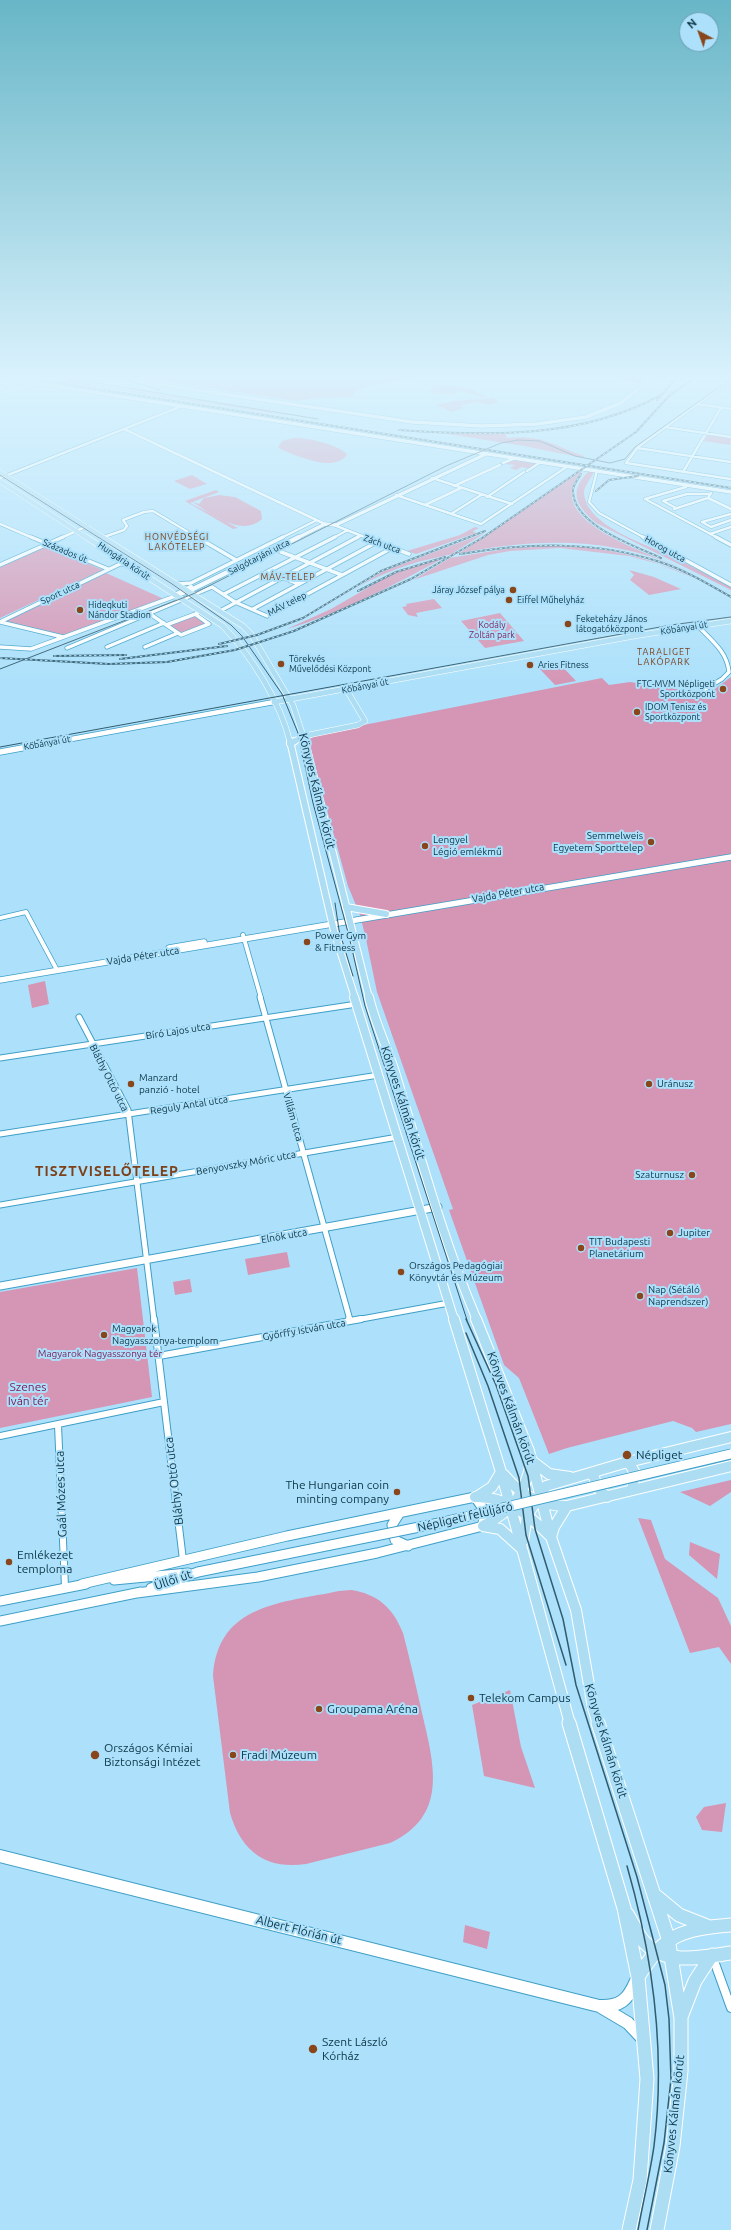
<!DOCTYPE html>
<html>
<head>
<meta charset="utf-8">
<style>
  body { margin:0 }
  #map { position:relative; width:731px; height:2230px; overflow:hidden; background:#ade1fb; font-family:Ubuntu,sans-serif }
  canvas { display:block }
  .north { position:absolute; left:679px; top:12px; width:40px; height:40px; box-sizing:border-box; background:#ade1fb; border:1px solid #6c9cb3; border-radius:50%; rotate:319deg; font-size:11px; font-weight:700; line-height:16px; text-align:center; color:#0b3546 }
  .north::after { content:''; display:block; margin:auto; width:14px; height:18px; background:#8a461b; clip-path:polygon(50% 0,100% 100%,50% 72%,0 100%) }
</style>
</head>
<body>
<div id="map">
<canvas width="731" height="2230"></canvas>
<div class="north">N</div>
</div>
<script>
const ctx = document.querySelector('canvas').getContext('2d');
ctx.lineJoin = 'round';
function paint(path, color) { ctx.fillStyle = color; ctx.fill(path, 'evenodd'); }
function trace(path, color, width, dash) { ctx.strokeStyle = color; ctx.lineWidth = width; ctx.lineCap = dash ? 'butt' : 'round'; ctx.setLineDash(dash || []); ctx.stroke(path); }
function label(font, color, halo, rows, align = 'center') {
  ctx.font = font + ' Ubuntu,sans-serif'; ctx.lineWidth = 4; ctx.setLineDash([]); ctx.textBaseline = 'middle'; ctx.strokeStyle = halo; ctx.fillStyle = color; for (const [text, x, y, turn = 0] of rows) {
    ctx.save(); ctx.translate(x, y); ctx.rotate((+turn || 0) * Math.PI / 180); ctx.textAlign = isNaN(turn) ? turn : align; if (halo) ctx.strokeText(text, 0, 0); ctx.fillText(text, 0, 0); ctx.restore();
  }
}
const green = new Path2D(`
  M 123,375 L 426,375 L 366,387 L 357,390 L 351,397 L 317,398 L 296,401 Z
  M 621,375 L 651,375 L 639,384 L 623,378 Z
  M 70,376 L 93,385 L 273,412 L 272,413 L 45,379 L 63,380 Z
  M 440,385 C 452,384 462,389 475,390 L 477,393 L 489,397 C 477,398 469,391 456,391 L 455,395 L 427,392 L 433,390 L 430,388 Z
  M 494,398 L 499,402 L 490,405 L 474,402 L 460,406 L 463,408 L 452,412 L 437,405 L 454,401 Z
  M 435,432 L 505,432 L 507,438 C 542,434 554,446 584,456 L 583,458 L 524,446 Z
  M 708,434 L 731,438 L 730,445 L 704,441 Z
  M 294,438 C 305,437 342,445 347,455 C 332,473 299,456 282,450 L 278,447 L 282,441 Z
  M 513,459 L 539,463 L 529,469 L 522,467 L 516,470 L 510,468 L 515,465 L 504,464 Z
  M 584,469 C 535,519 647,552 679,567 C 613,538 542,538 471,551 C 442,556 414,561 387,573 C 365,581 346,595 326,607 L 382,572 L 485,533 L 453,553 L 461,552 Z
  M 590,470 L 594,472 C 591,478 583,488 584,494 C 588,527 646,544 671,556 C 691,566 711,577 731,587 L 731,590 L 596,523 C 575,505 568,491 590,470 Z
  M 192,475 L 207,484 L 190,489 L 174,481 Z
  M 216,490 L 219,492 L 190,503 L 238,528 L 233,529 L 185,501 Z
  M 219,495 L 235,497 L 261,511 L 262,519 C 241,538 211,513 192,502 L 199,504 L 204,498 Z
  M 475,527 L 479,528 L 473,531 L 476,533 L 416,554 L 407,551 L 460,535 Z
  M 559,545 C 607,548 650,557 694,578 L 659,564 L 629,556 L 560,548 L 510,551 L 488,555 L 413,580 L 450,558 L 442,559 C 396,584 338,614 287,629 L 331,609 L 390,575 L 430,561 L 506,549 Z
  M 46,546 L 103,570 L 0,618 L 0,566 Z
  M 629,570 L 654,577 L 681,589 L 649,595 L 630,580 L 634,575 Z
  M 106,573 L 164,599 L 64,636 L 2,622 Z
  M 434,599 L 442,608 L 416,613 L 418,617 L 408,615 L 402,607 L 407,606 L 406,604 Z
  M 500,613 L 524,641 L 485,648 L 461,621 Z
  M 194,615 L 207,623 L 181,633 L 169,625 Z
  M 558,662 L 576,681 L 555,685 L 537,666 Z
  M 731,677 L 731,1424 L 696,1432 L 692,1428 L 673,1421 L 567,1448 L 549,1454 L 519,1378 L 504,1365 L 449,1210 L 453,1209 L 377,992 L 366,939 L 360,915 L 348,886 L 311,752 L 310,739 L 318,734 L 602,678 L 609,685 L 630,682 L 708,694 Z
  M 45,981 L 49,1004 L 32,1008 L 28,985 Z
  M 287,1252 L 290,1267 L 248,1275 L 245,1259 Z
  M 137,1268 L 152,1397 L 0,1428 L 0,1292 Z
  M 190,1279 L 192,1292 L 175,1295 L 173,1282 Z
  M 731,1480 L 731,1492 L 710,1506 L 680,1492 Z
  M 638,1518 L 651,1520 L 665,1559 L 718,1598 L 731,1626 L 731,1664 L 719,1647 L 690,1653 Z
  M 690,1542 L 720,1554 L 717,1579 L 689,1555 Z
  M 351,1590 C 378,1594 393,1608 403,1633 C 410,1660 416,1686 422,1713 C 434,1764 449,1816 390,1843 L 306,1864 C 266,1870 241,1851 230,1813 L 213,1676 C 218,1603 283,1603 339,1591 Z
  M 510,1690 L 521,1747 L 535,1788 L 484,1776 L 472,1705 Z
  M 726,1803 L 722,1832 L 702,1830 L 696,1817 L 704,1807 Z
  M 465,1925 L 490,1932 L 487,1949 L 463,1942 Z`);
const streetFar5 = new Path2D(`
  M 0,378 L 13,379
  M 731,380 L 638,447 L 626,463 L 731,479
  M 697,404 L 731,409
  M 665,427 L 731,437
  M 124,429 L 325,524
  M 637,448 L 731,462
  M 503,463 L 515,458
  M 527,471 L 541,462
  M 597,471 L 589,502 L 599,513 L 645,538
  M 683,472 L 721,408
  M 0,478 L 182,406
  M 432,478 L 512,504
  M 454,486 L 500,465
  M 396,495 L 481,524 L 568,466
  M 487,497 L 524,472
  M 708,498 L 731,509
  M 645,499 L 718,538
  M 645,499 L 686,487 L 687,485
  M 425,505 L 461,488
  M 676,508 L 663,501 L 687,494 L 710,494
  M 674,509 L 708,498 L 711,493
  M 451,514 L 481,495
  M 702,522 L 711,527 L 731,520
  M 702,522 L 731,514
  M 0,524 L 33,538
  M 334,525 L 367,538
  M 710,534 L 731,527
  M 104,537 L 124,530 L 127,526 L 123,520 L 144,512 L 153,511 L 198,538
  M 61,538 L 87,526
  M 281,538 L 317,520
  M 333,538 L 346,531
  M 357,538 L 360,536`);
const streetFar4 = new Path2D(`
  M 31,537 L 108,569
  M 197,537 L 236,560
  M 365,537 L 409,554
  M 643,537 L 731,585
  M 716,537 L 731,545
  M 281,552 L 342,575
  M 0,565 L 63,537
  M 268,572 L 299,584
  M 178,584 L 191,583 L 283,537
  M 224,594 L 335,537
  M 253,609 L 377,542
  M 220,611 L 358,537
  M 150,614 L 181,635 L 209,624 L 195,614
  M 0,622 L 120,564 L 128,564
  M 0,622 L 63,637
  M 166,625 L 198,613
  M 0,647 L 31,649 L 189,591
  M 107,647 L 164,623
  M 145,647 L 178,633
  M 67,648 L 212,587 L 235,602 L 267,616 L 392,548
  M 694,696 L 722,679 L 729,672 C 727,651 711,640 697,625`);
const streetFar3 = new Path2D(`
  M 0,918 L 26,912 L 57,970
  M 243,935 L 261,998`);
const streetFar2 = new Path2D(`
  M 260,997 L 350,1320
  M 79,1017 L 128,1110 L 154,1320
  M 0,1058 L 357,1004
  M 0,1134 L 379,1075
  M 0,1205 L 398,1137
  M 356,1320 L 449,1303`);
const streetFar1 = new Path2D(`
  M 154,1319 L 183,1560
  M 349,1319 L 350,1321
  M 159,1356 L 361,1319
  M 58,1425 L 65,1587
  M 0,1436 L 164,1402`);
const street = new Path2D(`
  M 713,1958 L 731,2008`);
const secondaryFar5 = new Path2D(`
  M 95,375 L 412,422 L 482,426 L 537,424 L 586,417 L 619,404 L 657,375
  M 14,382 L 34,383 L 731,492
  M 297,538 L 325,524 L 336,525 L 486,454`);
const secondaryFar4 = new Path2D(`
  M 189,591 L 299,537
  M 175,595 L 191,587
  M 55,742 L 274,702`);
const secondaryFar3 = new Path2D(`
  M 0,752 L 60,741
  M 169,948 L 204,942
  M 0,980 L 731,857`);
const secondaryFar2 = new Path2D(`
  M 0,1286 L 438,1207`);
const secondaryFar1 = new Path2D(`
  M 399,1514 L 392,1525 L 395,1540 L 408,1546
  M 114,1580 L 188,1573
  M 82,1584 L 287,1536 L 475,1497 L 484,1510 L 483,1526 L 377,1553 L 258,1577 L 137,1593
  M 151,1588 L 198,1572
  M 0,1601 L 86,1584
  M 0,1621 L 141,1592`);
const secondary = new Path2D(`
  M 0,1856 L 599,2006 C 620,2007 628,2000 636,1981
  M 601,2007 L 628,2023 L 643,2039`);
const primaryFar5 = new Path2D(`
  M 0,391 L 49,375
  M 0,472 L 104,538
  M 0,481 L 87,538`);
const primaryFar4 = new Path2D(`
  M 86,537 L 223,626 C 252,657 280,701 290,742
  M 102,537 L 243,626 L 251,634 L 293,705 L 305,742
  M 274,702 L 634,636 L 731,621
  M 293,742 L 304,736 L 358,725 L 365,721 L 346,689`);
const primaryFar3 = new Path2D(`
  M 290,741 L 334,931 L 355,998
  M 305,741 L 369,998
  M 290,744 L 295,741
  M 346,907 L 386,914`);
const primaryFar2 = new Path2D(`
  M 354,997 L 454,1320
  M 369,997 C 375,1023 387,1047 395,1072 C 420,1155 443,1240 477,1320`);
const primaryFar1 = new Path2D(`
  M 454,1319 L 501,1472 L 570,1724
  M 476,1319 L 529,1451 L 551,1537 L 576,1610 L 593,1708 L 598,1724
  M 532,1461 L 549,1474 L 570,1477
  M 624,1463 L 629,1463 L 635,1473 L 632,1490
  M 597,1471 L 593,1474 L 597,1487 L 607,1497
  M 504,1475 C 521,1495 540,1506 567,1506 L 731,1466
  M 478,1496 L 492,1487 L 501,1472
  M 475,1497 C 506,1496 529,1515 550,1536
  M 483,1526 C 513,1510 523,1497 531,1464
  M 483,1526 L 500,1529 L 522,1549
  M 551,1537 L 554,1527 L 567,1506
  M 523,1541 L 527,1516 L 546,1486 L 624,1463 L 731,1437`);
const primary = new Path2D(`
  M 569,1723 L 624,1908 L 638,1977 L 647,2079 L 640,2180 L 629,2230
  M 598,1723 L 668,1938 L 681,2018 L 681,2071 L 673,2146 L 657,2230
  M 656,1896 L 679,1915 L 707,1926
  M 627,1914 C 633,1923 637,1935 645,1943 C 668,1966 703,1957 731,1953
  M 638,1977 C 664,1934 682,1929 731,1925
  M 681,2017 L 695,1981 L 712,1955`);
const tramFar1 = new Path2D(`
  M 70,375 L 82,382
  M 119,375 L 127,380 L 160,390
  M 78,380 L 318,419
  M 0,475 L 172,584 L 231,625 L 242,636 L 282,694 L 298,733 L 313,803 L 349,936 L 365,1006 L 467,1320
  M 0,669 L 193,594 L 446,466 L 501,443 L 518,440 L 540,441 L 575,456 L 610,463 L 625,459 L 635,447 L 731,379
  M 0,747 L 671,625 L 731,617
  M 335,903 L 339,930 L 353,976`);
const tram = new Path2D(`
  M 466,1319 L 496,1385 L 528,1476 L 535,1529 L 563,1619 L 576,1685 L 637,1877 L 665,1985 L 669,2019 L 671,2079 L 664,2143 L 647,2230
  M 466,1333 L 488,1386 L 519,1478 L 526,1535 L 566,1665
  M 627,1866 C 653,1957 666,2051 654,2146 C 650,2174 643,2202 638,2230`);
const rail = new Path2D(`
  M 7,375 L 731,488
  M 657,400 L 679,375
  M 399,430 C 488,436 581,439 661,395
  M 581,474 C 578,479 573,485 573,490 C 572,525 635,546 661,558
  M 596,491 L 609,480 L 638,476
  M 460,554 C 527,543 594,540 660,562 C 685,570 708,584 731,597
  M 358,591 L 396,572 L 445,557
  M 219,644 L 257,635 L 303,618 L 381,571 L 485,531
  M 54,656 L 126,655
  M 0,658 L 109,664 L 167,662 L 235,650 L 294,631 L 411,579 L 482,538 L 636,432 L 669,396 L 698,375
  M 120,659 L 227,646`);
const secondaryBridge = new Path2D(`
  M 198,1572 L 439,1523 L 731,1454`);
const markers = [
  [513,590,4,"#8a461b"],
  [509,600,4,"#8a461b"],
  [80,610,4,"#8a461b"],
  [568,624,4,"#8a461b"],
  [281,664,4,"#8a461b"],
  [530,665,4,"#8a461b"],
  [723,689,4,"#8a461b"],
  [637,712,4,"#8a461b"],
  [651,842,4,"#8a461b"],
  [425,846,4,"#8a461b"],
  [307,942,4,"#8a461b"],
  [131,1084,4,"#8a461b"],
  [649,1084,4,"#8a461b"],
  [692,1175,4,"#8a461b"],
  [670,1233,4,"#8a461b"],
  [581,1248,4,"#8a461b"],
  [401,1272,4,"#8a461b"],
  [640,1296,4,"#8a461b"],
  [104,1335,4,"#8a461b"],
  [627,1455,5,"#8a461b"],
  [397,1492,4,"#8a461b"],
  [9,1562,4,"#8a461b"],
  [471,1698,4,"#8a461b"],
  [319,1709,4,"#8a461b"],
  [95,1755,5,"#8a461b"],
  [233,1755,4,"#8a461b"],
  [313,2049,5,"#8a461b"]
];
const farNeighbourhoodnames = [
  ["HONVÉDSÉGI",177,537],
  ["LAKÓTELEP",177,547],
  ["MÁV-TELEP",288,577],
  ["TARALIGET",664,652],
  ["LAKÓPARK",664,662]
];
const farStreetnames = [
  ["Zách utca",382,544,20],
  ["Horog utca",665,549,29],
  ["Százados út",65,551,23],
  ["Salgótarjáni utca",259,557,-27],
  ["Hungária körút",124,561,34],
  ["Sport utca",60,593,-25],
  ["MÁV telep",287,604,-27],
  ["Kőbányai út",684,628,-9],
  ["Kőbányai út",365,686,-11],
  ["Kőbányai út",47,743,-10]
];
const farPoinames = [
  ["Járay József pálya",505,590,"right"],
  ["Eiffel Műhelyház",517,600],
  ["Hidegkuti",88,605],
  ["Nándor Stadion",88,615],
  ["Feketeházy János",576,619],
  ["látogatóközpont",576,629],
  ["Törekvés",289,659],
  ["Művelődési Központ",289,669],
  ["Aries Fitness",538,665],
  ["FTC-MVM Népligeti",715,684,"right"],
  ["Sportközpont",715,694,"right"],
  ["IDOM Tenisz és",645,707],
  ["Sportközpont",645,717]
];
const farParknames = [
  ["Kodály",492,625],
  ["Zoltán park",492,635]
];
const poiNames = [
  ["Semmelweis",643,836,"right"],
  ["Egyetem Sporttelep",643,848,"right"],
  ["Lengyel",433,840],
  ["Légió emlékmű",433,852],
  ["Power Gym",315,936],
  ["& Fitness",315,948],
  ["Manzard",139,1078],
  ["panzió - hotel",139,1090],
  ["Uránusz",657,1084],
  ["Szaturnusz",684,1175,"right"],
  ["Jupiter",678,1233],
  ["TIT Budapesti",589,1242],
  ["Planetárium",589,1254],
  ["Országos Pedagógiai",409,1266],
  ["Könyvtár és Múzeum",409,1278],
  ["Nap (Sétáló",648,1290],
  ["Naprendszer)",648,1302],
  ["Magyarok",112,1329],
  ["Nagyasszonya-templom",112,1341]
];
const streetNames = [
  ["Vajda Péter utca",508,893,-10],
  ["Vajda Péter utca",143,956,-9],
  ["Bíró Lajos utca",178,1031,-9],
  ["Bláthy Ottó utca",109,1078,63],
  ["Reguly Antal utca",189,1105,-9],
  ["Villám utca",293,1117,74],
  ["Benyovszky Móric utca",246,1163,-10],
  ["Elnök utca",284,1236,-10],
  ["Győrffy István utca",304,1330,-10]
];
const parkNames = [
  ["Magyarok Nagyasszonya tér",100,1354]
];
const nearStreetnames = [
  ["Könyves Kálmán körút",317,791,76],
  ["Könyves Kálmán körút",403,1103,72],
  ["Könyves Kálmán körút",511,1408,70],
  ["Bláthy Ottó utca",174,1481,-97],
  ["Gaál Mózes utca",61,1494,-92],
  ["Népligeti felüljáró",465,1517,-13],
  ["Üllői út",173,1580,-19],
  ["Könyves Kálmán körút",606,1741,73],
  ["Albert Flórián út",299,1930,14],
  ["Könyves Kálmán körút",674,2114,-84]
];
const nearParknames = [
  ["Szenes",28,1387],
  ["Iván tér",28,1401]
];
const nearPoinames = [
  ["Népliget",636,1455],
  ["The Hungarian coin",389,1485,"right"],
  ["minting company",389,1499,"right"],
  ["Emlékezet",17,1555],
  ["temploma",17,1569],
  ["Telekom Campus",479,1698],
  ["Groupama Aréna",327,1709],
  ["Országos Kémiai",104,1748],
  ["Biztonsági Intézet",104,1762],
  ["Fradi Múzeum",241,1755],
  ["Szent László",322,2042],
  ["Kórház",322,2056]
];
const districtNames = [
  ["TISZTVISELŐTELEP",107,1171]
];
paint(green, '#d595b4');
trace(streetFar5, '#3e9fc7', 3.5);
trace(streetFar4, '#3e9fc7', 5);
trace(streetFar3, '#3e9fc7', 5.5);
trace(streetFar2, '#3e9fc7', 7);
trace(streetFar1, '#3e9fc7', 8);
trace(street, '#3e9fc7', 10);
trace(secondaryFar5, '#3e9fc7', 4.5);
trace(secondaryFar4, '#3e9fc7', 6);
trace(secondaryFar3, '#3e9fc7', 7);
trace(secondaryFar2, '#3e9fc7', 9);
trace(secondaryFar1, '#3e9fc7', 11);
trace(secondary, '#3e9fc7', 14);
trace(primaryFar5, '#fff', 5);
trace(primaryFar4, '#fff', 6);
trace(primaryFar3, '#fff', 8);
trace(primaryFar2, '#fff', 10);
trace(primaryFar1, '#fff', 12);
trace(primary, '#fff', 15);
trace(streetFar5, '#fff', 2.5);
trace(streetFar4, '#fff', 3.5);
trace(streetFar3, '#fff', 4);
trace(streetFar2, '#fff', 5);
trace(streetFar1, '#fff', 6);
trace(street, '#fff', 8);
trace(secondaryFar5, '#fff', 3.5);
trace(secondaryFar4, '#fff', 4.5);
trace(secondaryFar3, '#fff', 5.5);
trace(secondaryFar2, '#fff', 7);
trace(secondaryFar1, '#fff', 9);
trace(secondary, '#fff', 12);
trace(primaryFar5, '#acddf3', 4);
trace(primaryFar4, '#acddf3', 5);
trace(primaryFar3, '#acddf3', 6);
trace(primaryFar2, '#acddf3', 8);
trace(primaryFar1, '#acddf3', 10);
trace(primary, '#acddf3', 13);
trace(tramFar1, '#305c6f', 1);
trace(tram, '#305c6f', 1.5);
trace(rail, '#305c6f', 2);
trace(rail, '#ade1fb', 1, [2.5]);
trace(secondaryBridge, '#3e9fc7', 11, []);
trace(secondaryBridge, '#fff', 9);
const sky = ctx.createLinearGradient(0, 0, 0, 687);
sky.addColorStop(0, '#68b6c7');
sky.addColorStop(0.55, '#daf2fd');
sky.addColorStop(1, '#daf2fd00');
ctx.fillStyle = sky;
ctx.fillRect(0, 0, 731, 687);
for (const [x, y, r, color] of markers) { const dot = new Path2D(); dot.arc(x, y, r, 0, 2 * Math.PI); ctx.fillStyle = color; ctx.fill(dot); trace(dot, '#ade1fb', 1.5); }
ctx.letterSpacing = '1px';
label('9px', '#7e4019', '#ade1fb', farNeighbourhoodnames);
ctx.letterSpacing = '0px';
label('9px', '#0b3546', '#ade1fb', farStreetnames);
label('9px', '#0b3546', '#ade1fb', farPoinames, 'left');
label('9px', '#7e1a56', '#ade1fb', farParknames);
label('10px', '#0b3546', '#ade1fb', poiNames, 'left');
label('10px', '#0b3546', '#ade1fb', streetNames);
label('10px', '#7e1a56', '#ade1fb', parkNames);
label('12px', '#0b3546', '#ade1fb', nearStreetnames);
label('12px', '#7e1a56', '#ade1fb', nearParknames);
label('12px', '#0b3546', '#ade1fb', nearPoinames, 'left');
ctx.letterSpacing = '1px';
label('bold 14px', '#7e4019', '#ade1fb', districtNames);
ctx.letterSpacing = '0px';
</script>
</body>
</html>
